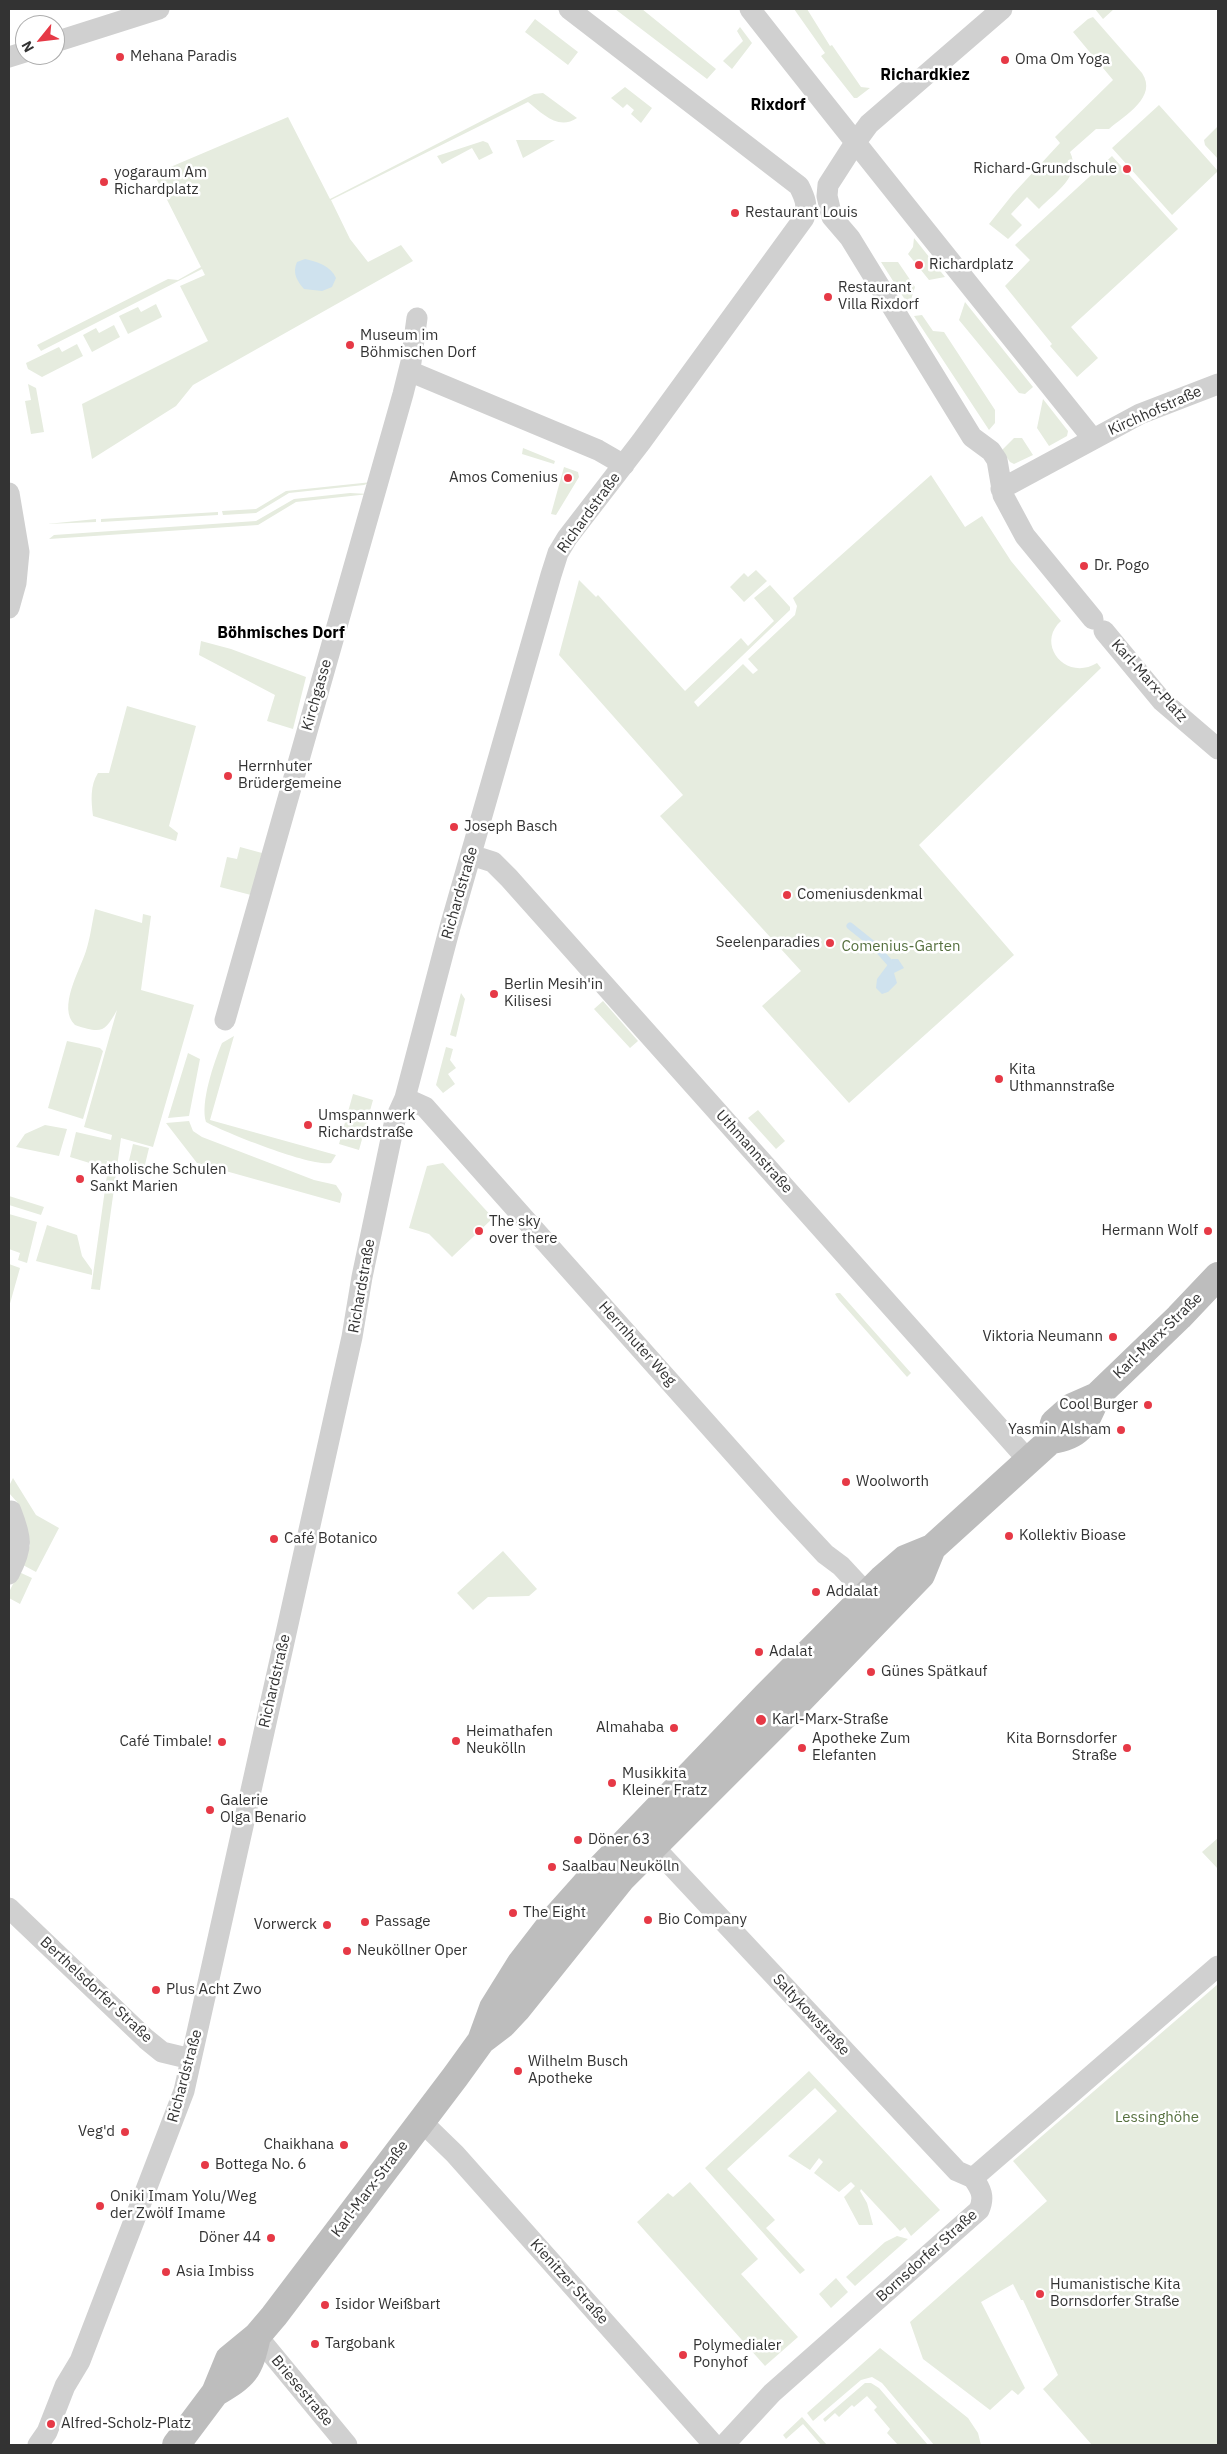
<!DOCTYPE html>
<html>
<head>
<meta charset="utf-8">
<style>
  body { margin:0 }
  #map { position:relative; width:1227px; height:2454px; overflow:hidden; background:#fff; font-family:"IBM Plex Sans",sans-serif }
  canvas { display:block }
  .frame { position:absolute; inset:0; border:10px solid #333; pointer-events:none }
  .north { position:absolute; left:15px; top:15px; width:50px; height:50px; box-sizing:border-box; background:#fff; border:1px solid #adadad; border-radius:50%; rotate:241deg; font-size:14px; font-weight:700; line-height:20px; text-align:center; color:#333 }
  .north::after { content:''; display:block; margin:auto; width:18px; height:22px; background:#e63946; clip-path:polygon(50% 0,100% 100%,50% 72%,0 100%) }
</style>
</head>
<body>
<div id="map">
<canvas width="1227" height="2454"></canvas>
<div class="frame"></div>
<div class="north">N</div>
</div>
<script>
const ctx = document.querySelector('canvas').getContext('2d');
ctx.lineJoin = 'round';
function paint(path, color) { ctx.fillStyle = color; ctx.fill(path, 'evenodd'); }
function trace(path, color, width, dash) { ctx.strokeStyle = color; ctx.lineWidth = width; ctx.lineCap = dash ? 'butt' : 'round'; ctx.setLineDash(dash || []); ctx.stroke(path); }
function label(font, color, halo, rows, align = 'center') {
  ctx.font = font + ' "IBM Plex Sans",sans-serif'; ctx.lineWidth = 5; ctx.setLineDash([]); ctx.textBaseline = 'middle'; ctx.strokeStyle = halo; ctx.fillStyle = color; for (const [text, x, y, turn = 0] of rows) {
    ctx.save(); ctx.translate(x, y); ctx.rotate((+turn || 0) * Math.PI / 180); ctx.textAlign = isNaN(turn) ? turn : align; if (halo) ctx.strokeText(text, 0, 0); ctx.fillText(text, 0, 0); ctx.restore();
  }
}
const green = new Path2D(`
  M 615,9 L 642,9 L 716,69 L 707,79 Z
  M 794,9 L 807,9 L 830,46 L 832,45 L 861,87 L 870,88 L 857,98 L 854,98 L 821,56 L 825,53 Z
  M 1095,9 L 1114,9 L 1103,19 Z
  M 1093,17 L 1142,73 C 1158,97 1125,115 1109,129 L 1096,129 L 1070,152 C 1082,177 1055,192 1039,209 L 1027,197 L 1011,214 L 1022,225 L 1008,239 L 989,224 L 1013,194 L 1060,143 L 1055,137 L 1113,80 L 1073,32 L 1088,19 Z
  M 535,19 L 578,52 L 568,65 L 525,32 Z
  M 740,27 L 752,43 L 732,69 L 723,61 L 743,41 L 737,31 Z
  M 625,87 L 652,108 L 641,123 L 631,114 L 634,110 L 627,104 L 623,108 L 611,98 Z
  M 543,93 L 577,118 C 558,131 542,113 528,102 L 331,200 L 350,239 L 368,262 L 401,245 L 413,261 L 193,385 L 176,406 L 92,459 L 82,404 L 208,341 L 180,286 L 205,275 L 202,269 L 41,351 L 37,345 L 168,279 L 178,280 L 201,267 L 154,174 L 288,117 L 330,199 L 534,94 Z
  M 1159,105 L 1218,171 L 1172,215 L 1112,148 Z
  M 1218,126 L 1218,159 L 1205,145 L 1204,140 Z
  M 516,140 L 555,140 L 523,158 Z
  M 483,141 L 488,143 L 493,153 L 479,160 L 472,148 L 442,164 L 437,156 Z
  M 1112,156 L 1178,229 L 1071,327 L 1098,358 L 1077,377 L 1050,346 L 1052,344 L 1005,286 L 1030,260 L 1015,245 Z
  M 914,238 L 945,277 L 929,280 L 908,254 L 913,247 Z
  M 881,262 L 898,262 L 915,287 L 909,306 Z
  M 965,302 L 1033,387 L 1025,394 L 1019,393 L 959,320 Z
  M 156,304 L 162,317 L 128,334 L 119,316 L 138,307 L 141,312 Z
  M 922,315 L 933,331 L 944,332 L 995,410 L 995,423 L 989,430 L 914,316 Z
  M 114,325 L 120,337 L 92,352 L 83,335 L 96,328 L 99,333 Z
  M 77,344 L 83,356 L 42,377 L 28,369 L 26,363 L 59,347 L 62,352 Z
  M 28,384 L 36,388 L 44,432 L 31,434 L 25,401 L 31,400 Z
  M 1043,399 L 1068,431 L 1067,436 L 1049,446 L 1037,428 Z
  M 1014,438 L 1022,438 L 1033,455 L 1014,464 L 1010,462 L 1002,450 Z
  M 523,448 L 555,461 L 554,464 L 522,454 Z
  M 564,467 L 578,472 L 579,477 L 556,515 L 551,514 Z
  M 931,475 L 965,527 L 982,516 L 1011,561 L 1061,621 C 1035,644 1066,682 1097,663 L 1101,668 L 919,845 L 1014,955 L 849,1103 L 762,1006 L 801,971 L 660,816 L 683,795 L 559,655 L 579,580 L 596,597 L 598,595 L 685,691 L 741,638 L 748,646 L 774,621 L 754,598 L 770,585 L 790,607 L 790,610 L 694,702 L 698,707 L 743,664 L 753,674 L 758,670 L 748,659 L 795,615 L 797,606 L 793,598 Z
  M 372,482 L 364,485 L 289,493 L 256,513 L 223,515 L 222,511 L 256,509 L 286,491 Z
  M 350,493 L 369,494 L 296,502 L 258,525 L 49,539 L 54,535 L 256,521 L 294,499 Z
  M 218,512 L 218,515 L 101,522 L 101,519 Z
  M 96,519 L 96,522 L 47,524 Z
  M 756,570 L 767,581 L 744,602 L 730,587 L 744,573 L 748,577 Z
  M 201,641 L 231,649 L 306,677 L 293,729 L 267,721 L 275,695 L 199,655 Z
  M 127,706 L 196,726 L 169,826 L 178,833 L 176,841 L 93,816 C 91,801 90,785 98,773 L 109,773 Z
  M 240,847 L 262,853 L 251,895 L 220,887 L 227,857 L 237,859 Z
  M 95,909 L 142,923 L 143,914 L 151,916 L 141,990 L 194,1005 L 153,1147 L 121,1138 L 100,1290 L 91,1289 L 109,1161 L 102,1160 L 107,1161 L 106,1168 L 70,1157 L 76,1132 L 111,1140 L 112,1135 L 84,1127 L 117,1010 C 105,1032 102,1034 75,1025 C 57,1008 80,970 86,951 C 90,939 92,923 95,909 Z
  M 461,993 L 465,999 L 456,1037 L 450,1035 Z
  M 603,1001 L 638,1041 L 630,1048 L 594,1009 Z
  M 234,1036 L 210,1120 L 336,1155 L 331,1163 C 311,1167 226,1133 206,1122 C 200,1103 214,1062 222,1043 Z
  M 67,1041 L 100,1048 L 103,1051 L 83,1119 L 48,1108 Z
  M 446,1047 L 453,1049 L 450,1060 L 456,1068 L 448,1074 L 455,1084 L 443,1093 L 436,1085 Z
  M 188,1053 L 200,1059 L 189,1116 L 168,1118 Z
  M 353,1094 L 373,1100 L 359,1150 L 339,1144 Z
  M 758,1110 L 785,1141 L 776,1149 L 748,1118 Z
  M 189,1121 L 193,1131 L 202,1137 L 314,1180 L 336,1185 L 342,1194 L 340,1203 L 197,1163 L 166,1123 Z
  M 45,1125 L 67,1129 L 59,1156 L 16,1147 L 25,1134 Z
  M 133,1144 L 149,1148 L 143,1173 L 127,1169 Z
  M 443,1163 L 493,1218 L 452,1257 L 429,1234 L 409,1228 L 427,1166 Z
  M 9,1196 L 44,1207 L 41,1215 L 9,1205 Z
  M 9,1214 L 37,1222 L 27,1263 L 18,1260 L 20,1253 L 9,1249 Z
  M 47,1225 L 77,1235 L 82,1256 L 92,1270 L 92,1275 L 36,1261 Z
  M 9,1264 L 20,1268 L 9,1307 Z
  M 837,1293 L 840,1293 L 911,1373 L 907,1377 L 839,1300 L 835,1294 Z
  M 13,1478 L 36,1515 L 59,1528 L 36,1572 L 23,1565 L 30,1545 L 17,1502 L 9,1493 L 9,1486 Z
  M 503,1551 L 537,1589 L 529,1596 L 488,1597 L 473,1610 L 457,1593 Z
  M 19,1572 L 32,1578 L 20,1604 L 9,1598 L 9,1592 Z
  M 1218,1838 L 1218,1869 L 1202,1852 Z
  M 1218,1984 L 1218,2445 L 1092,2445 L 1043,2389 L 1058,2375 L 1023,2300 L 1021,2300 L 1013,2284 L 981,2302 L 1025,2388 L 1018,2395 L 1012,2390 L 990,2410 L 923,2359 L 910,2322 L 1047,2201 L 1013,2161 Z
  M 809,2071 L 940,2210 L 911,2236 L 905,2227 L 900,2231 L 861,2189 L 860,2191 L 867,2203 L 873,2225 L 859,2225 L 844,2197 L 855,2186 L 851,2182 L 839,2192 L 814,2173 L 823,2162 L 819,2158 L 810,2170 L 788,2156 L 837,2111 L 815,2088 L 727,2169 L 775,2220 L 766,2228 L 805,2270 L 800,2274 L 705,2168 Z
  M 690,2182 L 758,2259 L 741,2274 L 798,2337 L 765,2366 L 637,2222 L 668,2193 L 673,2197 Z
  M 897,2236 L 908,2239 L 855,2286 L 846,2277 L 885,2242 Z
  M 836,2278 L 848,2292 L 831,2308 L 819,2294 Z
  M 880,2348 L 968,2418 L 978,2433 L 981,2445 L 934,2445 L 882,2383 L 872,2377 L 861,2380 L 813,2421 L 807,2413 Z
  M 865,2383 L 871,2383 L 879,2388 L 928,2445 L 898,2445 L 887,2433 L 890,2429 L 874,2410 L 877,2407 L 867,2396 L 854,2407 L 852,2405 L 839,2417 L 835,2413 L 825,2422 L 823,2419 Z
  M 802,2417 L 827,2445 L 821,2445 L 803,2424 L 786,2439 L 783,2435 Z`);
const water = new Path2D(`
  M 305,259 C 316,261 331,266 336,278 L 332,287 L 322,291 L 304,289 C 297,281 292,273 297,262 Z
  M 892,959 L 898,959 L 904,968 L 894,973 L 897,983 L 888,992 L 882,994 L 876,988 L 877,979 Z`);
const stream = new Path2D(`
  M 850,926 L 875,946 L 890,963`);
const minor = new Path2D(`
  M 750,9 C 863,153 978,296 1093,439
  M 1002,9 L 869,124 L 855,143 L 828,185 L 827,196 L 832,217 L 850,238 L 972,437 L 991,451 L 997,460 L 1003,495 L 1025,536 L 1093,619
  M 55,42 L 159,9
  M 9,57 L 25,52
  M 409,371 L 598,450 L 624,465
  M 1001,489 L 1140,414 L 1218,384
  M 9,493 L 19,552 L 16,583 L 9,608
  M 1104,631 L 1162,701 L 1218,749
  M 471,855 L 493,862 L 509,878 L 1028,1460
  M 225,1020 L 403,394 L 411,362 L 417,318
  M 405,1098 L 425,1107 L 785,1511 L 825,1554 L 841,1566 L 867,1594
  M 9,1574 C 23,1547 22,1539 11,1511
  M 653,1846 L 957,2171 L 973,2178
  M 9,1908 L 146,2039 L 162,2052 L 191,2059
  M 421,2121 L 455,2154 L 714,2445
  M 973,2178 L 1218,1966
  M 257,2336 L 347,2445
  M 38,2445 L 47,2432 L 65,2386 L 80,2361 L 184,2091 L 352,1337 L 362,1277 L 395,1120 L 405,1098 L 450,927 L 551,575 L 558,553 L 567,538 L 641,442 L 804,218 C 808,205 805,198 799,186 L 569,9
  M 724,2445 L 772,2393 L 979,2210 C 985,2197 981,2189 973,2178`);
const secondary = new Path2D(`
  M 1051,1440 C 1082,1436 1085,1422 1097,1396
  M 482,2040 L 503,2024 L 517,2009 L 622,1878 L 800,1700 L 921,1575 L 932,1548
  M 215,2393 C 245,2375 249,2372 257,2336
  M 176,2445 L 215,2393 L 229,2359 L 257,2336 L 274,2316 L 455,2077 L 481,2041 L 493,2008 L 521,1963 L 558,1915 L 591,1878 L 766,1696 L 882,1579 L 905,1559 L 932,1548 L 1051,1440 L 1054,1423 L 1072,1407 L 1097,1396 L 1179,1317 L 1218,1276`);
const markers = [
  [120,57,5,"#e63946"],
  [1005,60,5,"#e63946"],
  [1127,169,5,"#e63946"],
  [104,182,5,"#e63946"],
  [735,213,5,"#e63946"],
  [919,265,5,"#e63946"],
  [828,297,5,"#e63946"],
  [350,345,5,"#e63946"],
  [568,478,5,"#e63946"],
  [1084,566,5,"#e63946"],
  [228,776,5,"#e63946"],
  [454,827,5,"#e63946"],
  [787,895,5,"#e63946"],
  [830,943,5,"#e63946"],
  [494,994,5,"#e63946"],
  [999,1079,5,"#e63946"],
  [308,1125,5,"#e63946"],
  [80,1179,5,"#e63946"],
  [479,1231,5,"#e63946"],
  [1208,1231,5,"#e63946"],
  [1113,1337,5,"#e63946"],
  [1148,1405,5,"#e63946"],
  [1121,1430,5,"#e63946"],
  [846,1482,5,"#e63946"],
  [1009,1536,5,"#e63946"],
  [274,1539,5,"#e63946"],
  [816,1592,5,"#e63946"],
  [759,1652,5,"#e63946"],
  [871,1672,5,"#e63946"],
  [761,1720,6,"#e63946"],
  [674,1728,5,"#e63946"],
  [456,1741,5,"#e63946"],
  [222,1742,5,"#e63946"],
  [802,1748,5,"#e63946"],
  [1127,1748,5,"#e63946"],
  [612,1783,5,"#e63946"],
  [210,1810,5,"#e63946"],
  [578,1840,5,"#e63946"],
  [552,1867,5,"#e63946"],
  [513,1913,5,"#e63946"],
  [648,1920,5,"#e63946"],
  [365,1922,5,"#e63946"],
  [327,1925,5,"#e63946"],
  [347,1951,5,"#e63946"],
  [156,1990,5,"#e63946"],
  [518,2071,5,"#e63946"],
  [125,2132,5,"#e63946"],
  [344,2145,5,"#e63946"],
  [205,2165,5,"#e63946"],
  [100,2206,5,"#e63946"],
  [271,2238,5,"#e63946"],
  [166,2272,5,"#e63946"],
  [1040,2294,5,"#e63946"],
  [325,2305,5,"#e63946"],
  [315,2344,5,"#e63946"],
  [683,2355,5,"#e63946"],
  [51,2424,5,"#e63946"]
];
const poiNames = [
  ["Mehana Paradis",130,57],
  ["Oma Om Yoga",1015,60],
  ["Richard-Grundschule",1117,169,"right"],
  ["yogaraum Am",114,173],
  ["Richardplatz",114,190],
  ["Restaurant Louis",745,213],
  ["Richardplatz",929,265],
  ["Restaurant",838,288],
  ["Villa Rixdorf",838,305],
  ["Museum im",360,336],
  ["Böhmischen Dorf",360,353],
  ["Amos Comenius",558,478,"right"],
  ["Dr. Pogo",1094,566],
  ["Herrnhuter",238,767],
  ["Brüdergemeine",238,784],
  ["Joseph Basch",464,827],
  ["Comeniusdenkmal",797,895],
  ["Seelenparadies",820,943,"right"],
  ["Berlin Mesih'in",504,985],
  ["Kilisesi",504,1002],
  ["Kita",1009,1070],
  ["Uthmannstraße",1009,1087],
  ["Umspannwerk",318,1116],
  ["Richardstraße",318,1133],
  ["Katholische Schulen",90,1170],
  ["Sankt Marien",90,1187],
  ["The sky",489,1222],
  ["over there",489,1239],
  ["Hermann Wolf",1198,1231,"right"],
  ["Viktoria Neumann",1103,1337,"right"],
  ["Cool Burger",1138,1405,"right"],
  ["Yasmin Alsham",1111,1430,"right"],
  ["Woolworth",856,1482],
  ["Kollektiv Bioase",1019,1536],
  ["Café Botanico",284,1539],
  ["Addalat",826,1592],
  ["Adalat",769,1652],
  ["Günes Spätkauf",881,1672],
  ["Karl-Marx-Straße",772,1720],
  ["Almahaba",664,1728,"right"],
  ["Heimathafen",466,1732],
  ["Neukölln",466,1749],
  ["Apotheke Zum",812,1739],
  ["Elefanten",812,1756],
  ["Kita Bornsdorfer",1117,1739,"right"],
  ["Straße",1117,1756,"right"],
  ["Café Timbale!",212,1742,"right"],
  ["Musikkita",622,1774],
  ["Kleiner Fratz",622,1791],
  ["Galerie",220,1801],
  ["Olga Benario",220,1818],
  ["Döner 63",588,1840],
  ["Saalbau Neukölln",562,1867],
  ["The Eight",523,1913],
  ["Bio Company",658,1920],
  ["Passage",375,1922],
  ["Vorwerck",317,1925,"right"],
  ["Neuköllner Oper",357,1951],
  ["Plus Acht Zwo",166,1990],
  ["Wilhelm Busch",528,2062],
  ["Apotheke",528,2079],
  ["Veg'd",115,2132,"right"],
  ["Chaikhana",334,2145,"right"],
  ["Bottega No. 6",215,2165],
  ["Oniki Imam Yolu/Weg",110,2197],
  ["der Zwölf Imame",110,2214],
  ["Döner 44",261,2238,"right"],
  ["Asia Imbiss",176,2272],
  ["Humanistische Kita",1050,2285],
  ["Bornsdorfer Straße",1050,2302],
  ["Isidor Weißbart",335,2305],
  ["Targobank",325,2344],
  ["Polymedialer",693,2346],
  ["Ponyhof",693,2363],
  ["Alfred-Scholz-Platz",61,2424]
];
const streetNames = [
  ["Kirchhofstraße",1155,411,-24],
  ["Richardstraße",589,513,-54],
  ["Karl-Marx-Platz",1149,681,48],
  ["Kirchgasse",317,695,-74],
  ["Richardstraße",460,893,-74],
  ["Uthmannstraße",754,1152,48],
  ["Richardstraße",362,1286,-80],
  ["Karl-Marx-Straße",1158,1336,-44],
  ["Herrnhuter Weg",637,1344,48],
  ["Richardstraße",275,1681,-77],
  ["Berthelsdorfer Straße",96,1990,43],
  ["Saltykowstraße",811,2015,47],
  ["Richardstraße",185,2076,-75],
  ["Karl-Marx-Straße",370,2189,-53],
  ["Bornsdorfer Straße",927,2256,-42],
  ["Kienitzer Straße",569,2282,48],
  ["Briesestraße",302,2391,50]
];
const parkNames = [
  ["Comenius-Garten",901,947],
  ["Lessinghöhe",1157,2118]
];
const neighbourhoodNames = [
  ["Richardkiez",925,75],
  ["Rixdorf",778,105],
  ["Böhmisches Dorf",281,633]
];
paint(green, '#e6ecdf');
paint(water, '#cfe2ee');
trace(stream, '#cfe2ee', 7);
trace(minor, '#d0d0d0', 21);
trace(secondary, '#bdbdbd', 28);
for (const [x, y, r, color] of markers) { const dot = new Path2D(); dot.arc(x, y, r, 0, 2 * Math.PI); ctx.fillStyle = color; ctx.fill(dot); trace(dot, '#fff', 2); }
label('15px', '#333', '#fff', poiNames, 'left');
label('15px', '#333', '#fff', streetNames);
label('15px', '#56703f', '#fff', parkNames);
label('bold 16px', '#000', '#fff', neighbourhoodNames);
</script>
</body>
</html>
